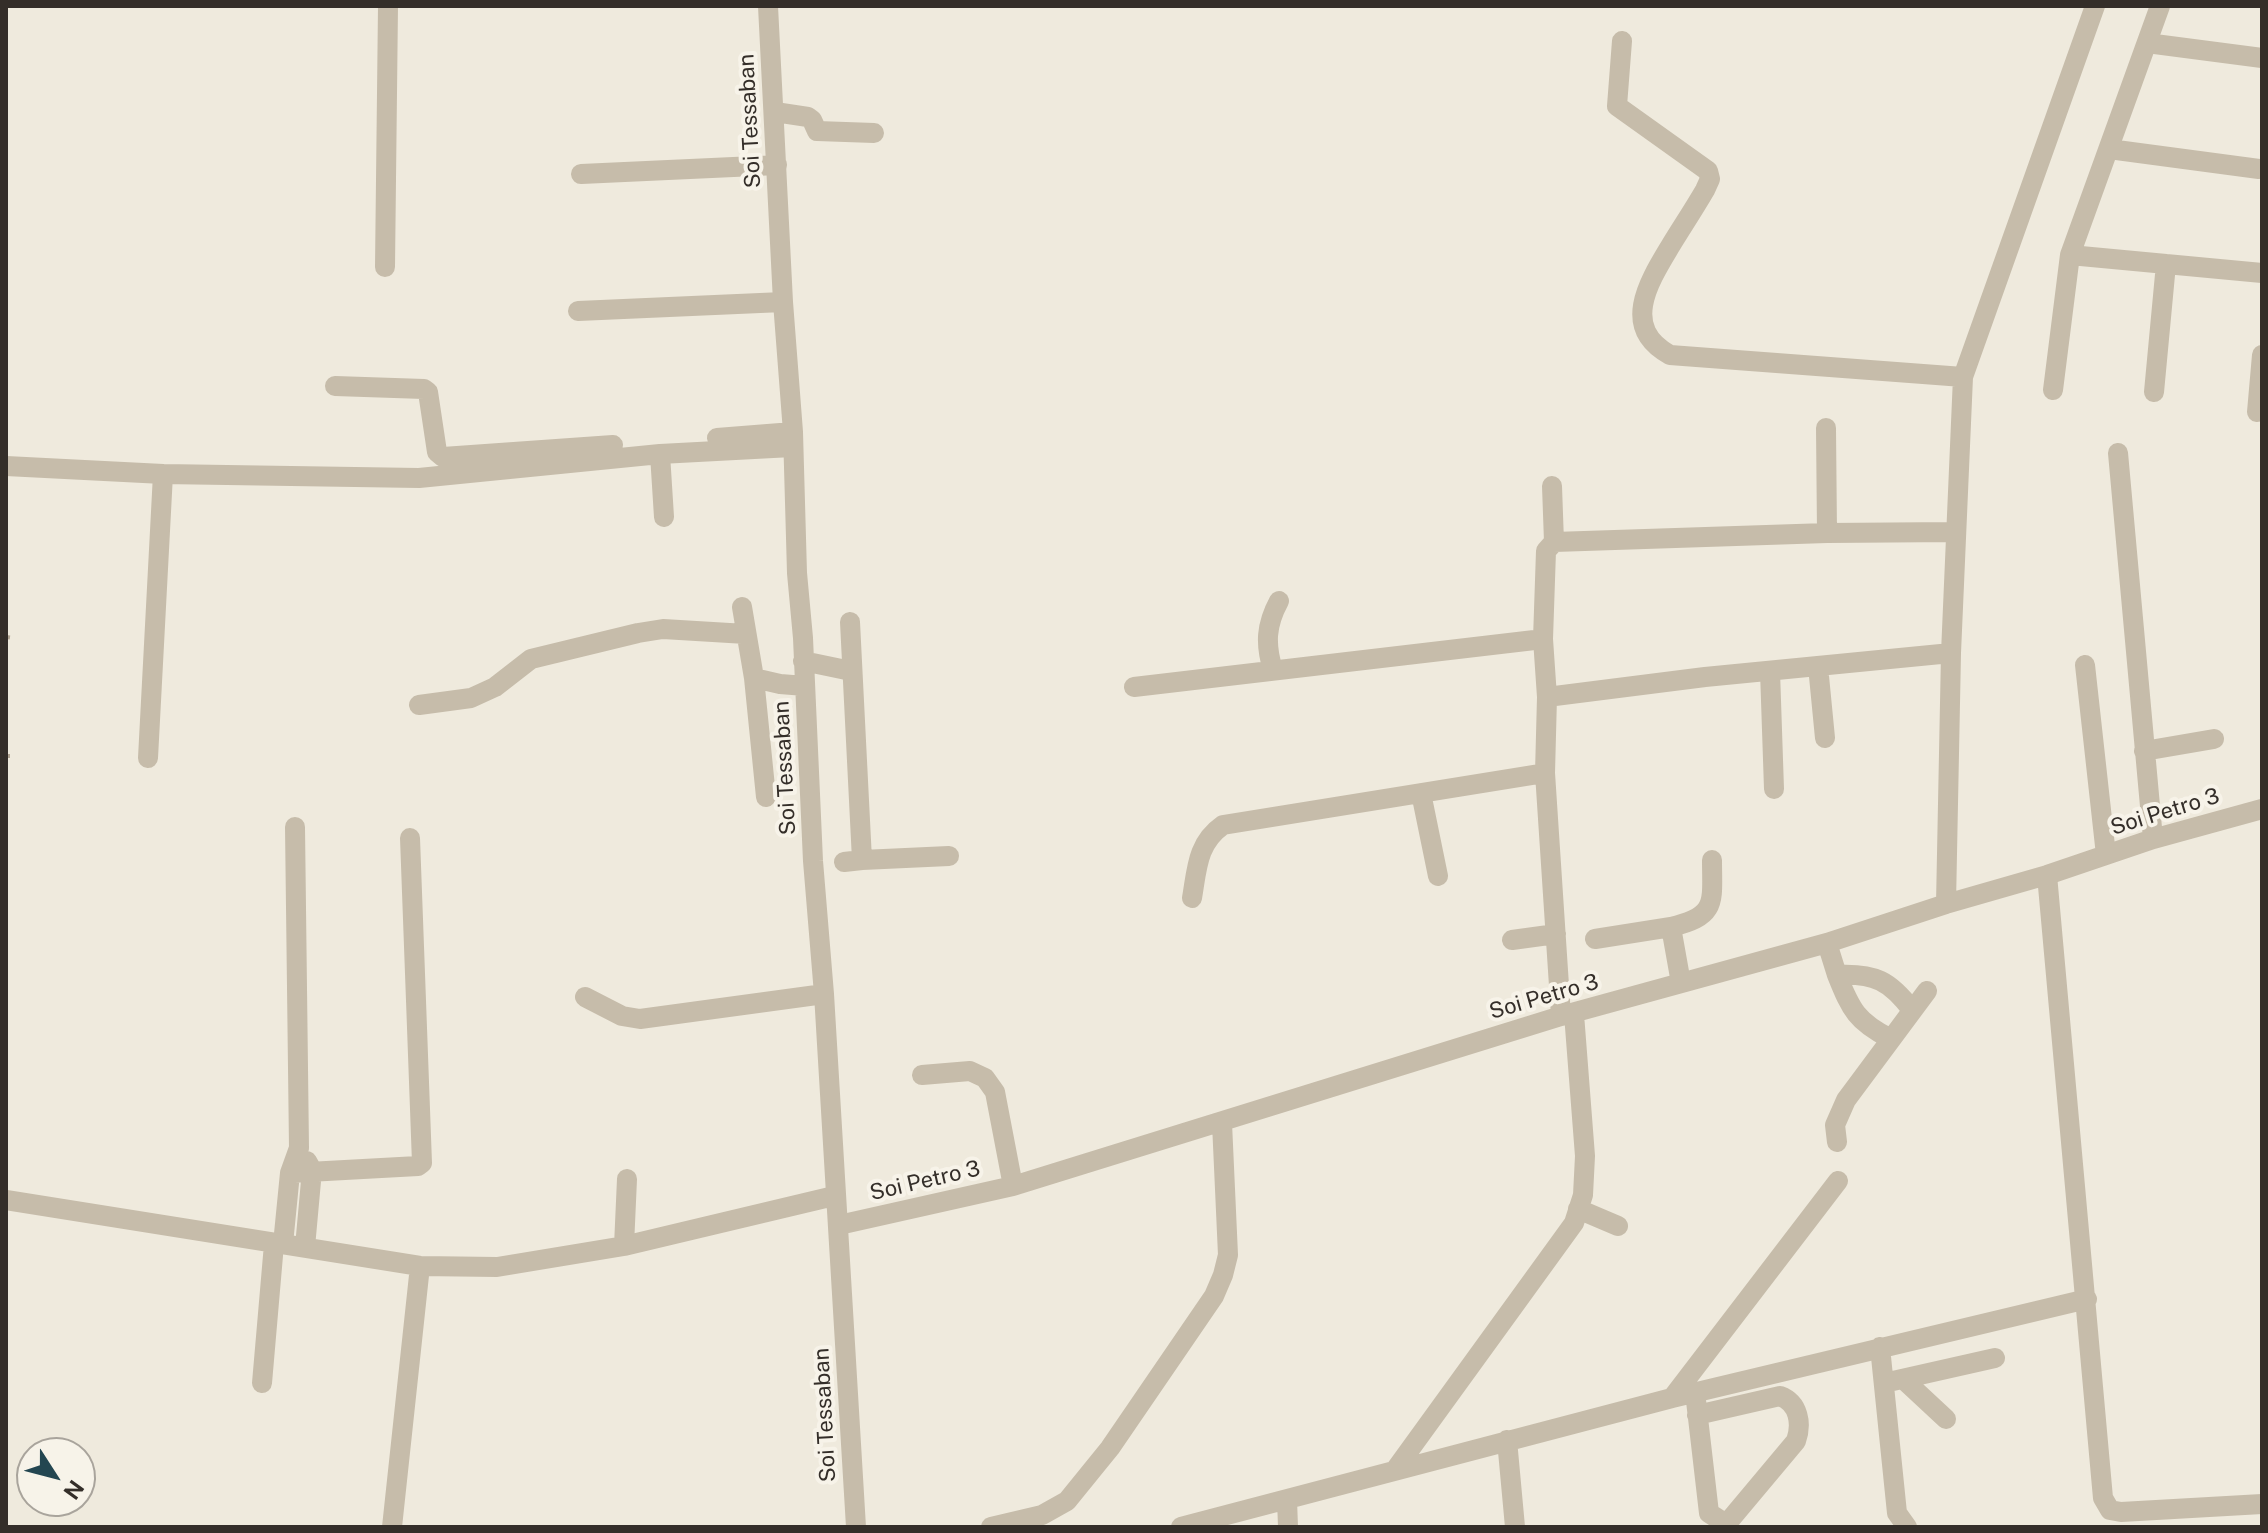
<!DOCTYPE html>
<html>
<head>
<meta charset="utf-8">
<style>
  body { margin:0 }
  #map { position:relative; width:2268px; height:1533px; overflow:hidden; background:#efeadd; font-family:"Public Sans",sans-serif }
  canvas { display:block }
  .frame { position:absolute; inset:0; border:8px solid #342e29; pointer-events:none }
  .north { position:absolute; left:16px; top:1437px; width:80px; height:80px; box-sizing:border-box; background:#f7f3e9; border:2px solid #a9a49c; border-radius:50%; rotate:126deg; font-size:22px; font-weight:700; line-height:32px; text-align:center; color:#342e29 }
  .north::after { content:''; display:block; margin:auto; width:28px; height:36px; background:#234651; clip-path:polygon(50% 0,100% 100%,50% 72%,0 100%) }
</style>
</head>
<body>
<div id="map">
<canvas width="2268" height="1533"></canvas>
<div class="frame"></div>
<div class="north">N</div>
</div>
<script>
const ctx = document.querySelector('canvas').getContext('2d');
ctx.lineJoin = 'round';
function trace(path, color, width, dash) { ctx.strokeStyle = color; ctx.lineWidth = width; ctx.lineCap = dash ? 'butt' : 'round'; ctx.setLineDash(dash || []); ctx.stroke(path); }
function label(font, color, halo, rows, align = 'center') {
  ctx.font = font + ' "Public Sans",sans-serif'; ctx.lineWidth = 8; ctx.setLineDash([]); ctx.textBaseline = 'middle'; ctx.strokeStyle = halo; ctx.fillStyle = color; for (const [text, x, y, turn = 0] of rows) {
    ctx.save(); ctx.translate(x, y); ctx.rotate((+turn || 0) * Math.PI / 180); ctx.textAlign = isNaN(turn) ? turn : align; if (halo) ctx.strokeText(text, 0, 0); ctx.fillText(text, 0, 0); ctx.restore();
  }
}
const path = new Path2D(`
  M 6,637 L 13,638
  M 6,756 L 11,756`);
const minor = new Path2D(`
  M 768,6 L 783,302 L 793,432 L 797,573 L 803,638 L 813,861 L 824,994 L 856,1527
  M 1622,41 L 1617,106 L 1708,171 L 1710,179 L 1705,190 C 1694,209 1682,227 1671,245 C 1650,280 1619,327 1670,355 L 1963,377
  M 2147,43 L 2262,58
  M 775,112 L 808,117 L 812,120 L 817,131 L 874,133
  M 2109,149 L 2259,169
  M 581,174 L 777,165
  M 2070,255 L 2160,6
  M 385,267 L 388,6
  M 578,311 L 783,302
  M 335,386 L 424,389 L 428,392 L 437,452 L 443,457 L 613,445
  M 2053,390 L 2070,255 L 2262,273
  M 2154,392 L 2166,264
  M 2257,412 L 2262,355
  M 1826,428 L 1827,533
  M 717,438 L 793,432
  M 2118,453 L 2153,839
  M 660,454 L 664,517
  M 6,466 L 163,474 L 419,478 L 660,454 L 792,447
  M 1552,486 L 1554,542
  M 742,607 L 754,678 L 780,684 L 805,686
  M 803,661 L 851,671
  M 2085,665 L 2106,855
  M 1818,666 L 1825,738
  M 1273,670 C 1265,644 1266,625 1279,601
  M 1770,671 L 1774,789
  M 754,678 L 766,797
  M 1134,687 L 1543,639
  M 1547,697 L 1705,677 L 1951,653
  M 419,705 L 471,698 L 495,687 L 531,659 L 638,633 L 663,629 L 746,634
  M 2144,751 L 2214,739
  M 148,758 L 163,474
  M 1421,793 L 1438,876
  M 862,860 L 949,856
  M 844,862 L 862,860 L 850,622
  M 2047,875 L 2103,1498 L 2110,1510 L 2121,1512 L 2262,1504
  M 1192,898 C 1197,869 1197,843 1223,825 L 1545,773
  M 1946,904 L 1951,653 L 1963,377 L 2095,6
  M 1595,939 L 1671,927
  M 1512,940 L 1556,934
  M 1827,943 L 1837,975 C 1875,973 1890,981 1912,1010
  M 1837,975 C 1851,1010 1857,1022 1891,1039
  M 1681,983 L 1671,927 C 1718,916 1712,902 1712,860
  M 585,997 L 622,1016 L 640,1019 L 824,994
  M 1561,1016 L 1545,773 L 1547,697 L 1543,639 L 1546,551 L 1554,542 L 1827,533 L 1955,532
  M 922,1075 L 970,1071 L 985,1078 L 995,1092 L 1013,1186
  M 1837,1142 L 1835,1125 L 1846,1100 L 1927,991
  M 290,1173 L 418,1166 L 422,1163 L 410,838
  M 6,1200 L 420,1266 L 497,1267 L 624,1246 L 834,1196
  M 1578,1209 L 1618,1226
  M 839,1225 L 1013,1186 L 1561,1016 L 1827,943 L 1946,904 L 2047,875 L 2153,839 L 2262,809
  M 283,1244 L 290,1173 L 299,1148 L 295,827
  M 624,1246 L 627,1179
  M 305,1247 L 312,1170 L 307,1161
  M 1880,1347 L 1897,1513 L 1907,1527
  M 1903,1379 L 1946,1419
  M 262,1383 L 274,1244
  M 1884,1383 L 1995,1358
  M 1695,1392 L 1709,1513 L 1723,1522 L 1729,1521 L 1796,1441 C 1802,1424 1799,1403 1780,1396 L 1697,1415
  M 1672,1398 L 1838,1181
  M 1507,1440 L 1515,1527
  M 1395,1470 L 1574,1223 L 1583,1195 L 1585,1156 L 1574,1014
  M 1287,1499 L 1288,1527
  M 392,1527 L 420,1266
  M 991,1527 L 1042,1515 L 1067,1501 L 1110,1448 L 1214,1296 L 1223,1275 L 1228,1255 L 1222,1123
  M 1181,1527 L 1672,1398 L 2087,1299`);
const streetNames = [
  ["Soi Tessaban",750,121,-93],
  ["Soi Tessaban",785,768,-93],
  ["Soi Petro 3",2165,812,-17],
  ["Soi Petro 3",1544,997,-16],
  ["Soi Petro 3",925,1181,-13],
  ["Soi Tessaban",825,1415,-93]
];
trace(path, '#b2a694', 4, [4, 4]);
trace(minor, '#c6bcaa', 20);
label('22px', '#342e29', '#f7f3e9', streetNames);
</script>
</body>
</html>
